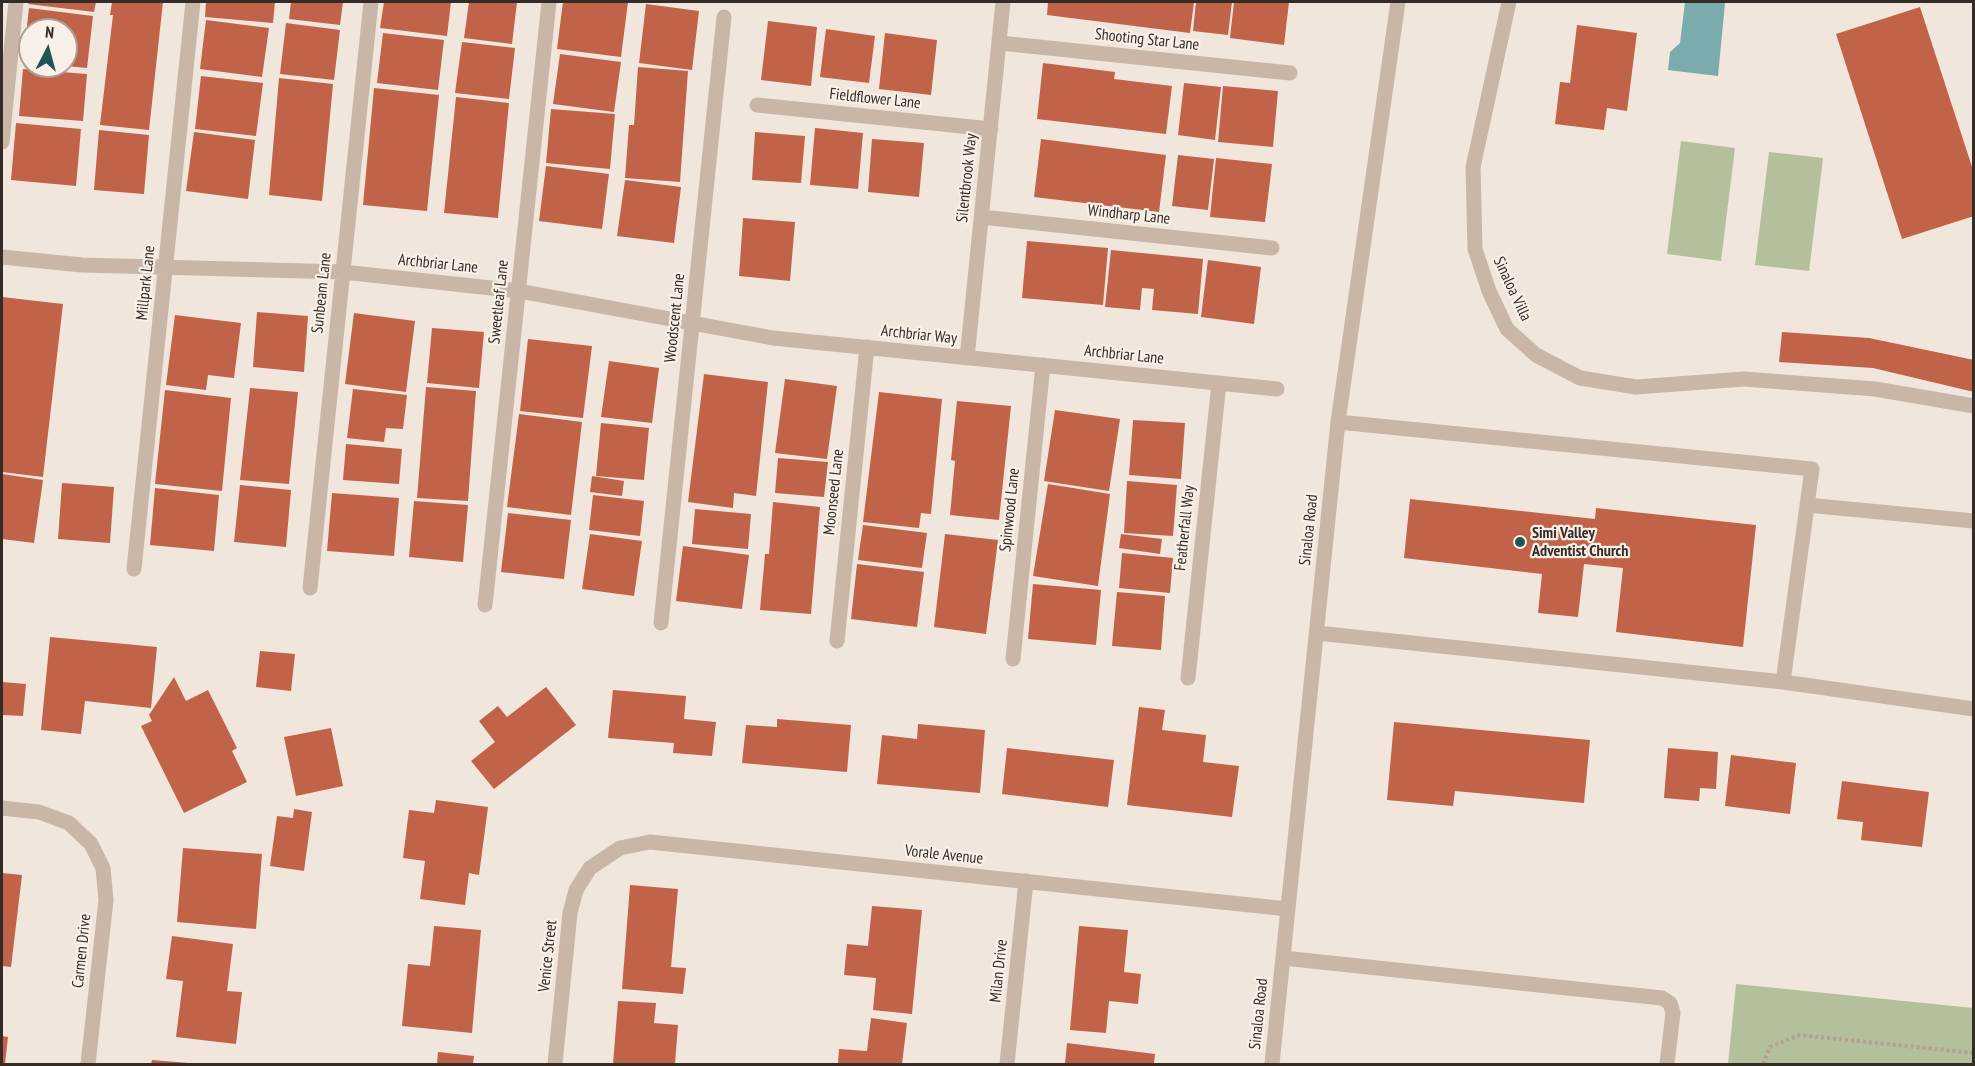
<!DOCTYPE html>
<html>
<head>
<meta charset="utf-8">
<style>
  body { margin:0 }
  #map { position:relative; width:1975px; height:1066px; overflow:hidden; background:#f1e6db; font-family:"PT Sans Narrow",sans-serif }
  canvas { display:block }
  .frame { position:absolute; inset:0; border:3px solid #352c28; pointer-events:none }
  .north { position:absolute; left:18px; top:18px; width:60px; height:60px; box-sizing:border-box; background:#f9f0e7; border:2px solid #aba29b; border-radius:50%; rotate:6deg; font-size:16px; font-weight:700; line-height:24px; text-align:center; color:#352c28 }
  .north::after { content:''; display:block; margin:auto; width:21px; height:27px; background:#1f5355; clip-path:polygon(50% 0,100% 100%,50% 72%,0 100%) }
</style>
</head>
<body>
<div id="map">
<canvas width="1975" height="1066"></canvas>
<div class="frame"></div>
<div class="north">N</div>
</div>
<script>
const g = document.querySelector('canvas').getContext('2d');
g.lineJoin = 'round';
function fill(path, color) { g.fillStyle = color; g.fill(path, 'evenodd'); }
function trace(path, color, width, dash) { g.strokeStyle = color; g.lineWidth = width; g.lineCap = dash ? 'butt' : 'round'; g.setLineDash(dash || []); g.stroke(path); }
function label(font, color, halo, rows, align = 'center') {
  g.font = font + ' "PT Sans Narrow",sans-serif'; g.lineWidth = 4.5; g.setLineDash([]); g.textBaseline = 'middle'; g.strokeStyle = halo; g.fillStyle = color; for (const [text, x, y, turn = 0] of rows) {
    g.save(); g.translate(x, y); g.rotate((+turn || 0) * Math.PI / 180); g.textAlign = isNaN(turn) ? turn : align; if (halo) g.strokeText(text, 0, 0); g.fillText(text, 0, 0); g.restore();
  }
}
fill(new Path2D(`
  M1681,141L1735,148L1721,261L1667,254Z
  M1769,152L1823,158L1809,271L1755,265Z
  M1736,984L1973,1008V1064H1728Z`), '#b4bf9c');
fill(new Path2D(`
  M1685,2L1725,3L1718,76L1668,70L1670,52L1680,43Z`), '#7bacad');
fill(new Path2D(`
  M29,2H96L94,12L28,4Z
  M112,2H163L149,130L100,125L113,15H110Z
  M206,2H275L273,23L205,17Z
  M291,2H343L340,25L289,19Z
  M384,2H451L447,36L380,28Z
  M469,2H517L512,44L464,38Z
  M563,2H628L621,57L557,49Z
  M1048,2H1194L1190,33L1047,15Z
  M1196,2H1232L1228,35L1193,31Z
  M1234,2H1289L1284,45L1230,38Z
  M646,4L699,11L692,70L639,63Z
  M1920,7L1974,173V216L1902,239L1836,34Z
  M29,8L93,16L87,68L66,66V30H30V62L23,61Z
  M206,20L269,28L262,77L200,69Z
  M768,21L817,27L811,86L761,80Z
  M286,23L340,30L334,80L280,74Z
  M1577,25L1637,33L1627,111L1607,108L1604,130L1555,124L1560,82L1570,83Z
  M826,29L875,36L869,83L820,77Z
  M383,33L444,40L438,90L377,83Z
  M885,33L937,40L931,95L879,89Z
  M462,42L515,48L509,99L455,93Z
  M560,54L621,62L614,112L553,104Z
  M1043,63L1115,72L1114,79L1172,86L1166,134L1037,119Z
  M638,67L688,71L680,182L625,178L629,125H634Z
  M23,69L87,74L83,121L19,116Z
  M201,76L263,83L256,136L195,129Z
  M279,78L333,84L322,201L269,195Z
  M1184,83L1221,87L1215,140L1178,135Z
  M1223,86L1278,91L1273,147L1218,142Z
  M374,88L439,95L427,211L363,205Z
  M456,97L509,103L498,218L444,213Z
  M551,109L615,114L610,169L546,163Z
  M16,123L81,129L76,186L11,180Z
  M815,128L863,133L858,189L810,185Z
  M99,130L149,135L144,194L94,190Z
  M194,132L255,140L248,199L186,191Z
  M755,132L805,136L801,183L752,180Z
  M872,139L924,143L919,197L868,192Z
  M1041,139L1166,155L1159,212L1034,197Z
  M1178,155L1214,159L1208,210L1172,206Z
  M1216,158L1272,164L1265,222L1210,217Z
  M546,166L609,174L602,229L539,221Z
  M625,180L681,187L674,243L617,236Z
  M743,218L795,222L790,281L739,276Z
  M1027,241L1108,248L1103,305L1022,298Z
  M1111,250L1203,259L1198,314L1152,310L1154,289L1142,288L1140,310L1105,307Z
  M1208,260L1261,267L1254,324L1201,317Z
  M2,297L63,304L43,477L2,472Z
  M257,312L308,316L304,372L253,367Z
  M354,313L415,321L406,392L345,384Z
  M175,315L241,323L234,378L208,375L206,390L166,385Z
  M432,328L484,332L479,388L427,383Z
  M1782,332L1869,338L1974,360V392L1873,368L1779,362Z
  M528,339L592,346L583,418L520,411Z
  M609,361L659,368L652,423L601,417Z
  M704,374L768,382L756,496L734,493L733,508L688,502Z
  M785,379L837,386L827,459L775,453Z
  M426,387L476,391L468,501L417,498Z
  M250,388L298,392L289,484L240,480Z
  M353,389L407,395L403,429L386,428L384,442L347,438Z
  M165,390L231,398L222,491L155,484Z
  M879,392L942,399L931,514L921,513L919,528L863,522Z
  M957,401L1011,406L999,520L950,515L955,461L951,460Z
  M1055,410L1120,419L1109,491L1044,481Z
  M519,414L582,422L571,515L507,507Z
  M1133,420L1185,423L1181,479L1129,475Z
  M601,423L649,428L644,480L596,476Z
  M346,444L402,449L399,484L343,480Z
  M778,458L828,462L824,497L775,493Z
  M2,474L43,480L34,543L2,539Z
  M592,476L624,481L622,496L590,492Z
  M1127,481L1177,485L1173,536L1124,533Z
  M62,483L114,487L110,543L58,539Z
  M1048,484L1110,494L1098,586L1033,576Z
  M240,485L291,490L286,547L234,542Z
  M155,488L219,495L214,551L150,545Z
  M332,493L399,498L394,556L327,551Z
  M593,495L644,501L640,536L589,530Z
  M1410,499L1595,519L1596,508L1756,525L1743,647L1616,632L1623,568L1584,564L1578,617L1538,613L1542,574L1404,558Z
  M414,501L468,505L463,562L409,557Z
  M773,502L820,507L811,614L760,610L765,554H769Z
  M695,509L751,514L748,549L692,544Z
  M508,513L571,520L564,579L501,572Z
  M863,525L927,533L922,568L858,560Z
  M590,534L642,541L634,596L582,589Z
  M945,534L998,540L986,634L934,627Z
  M1121,534L1162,539L1160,554L1119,548Z
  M683,546L749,555L742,609L676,601Z
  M1122,553L1173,558L1170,593L1119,588Z
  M857,564L924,572L917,627L851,619Z
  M1033,584L1101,590L1096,645L1028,639Z
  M1117,592L1165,596L1161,650L1112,646Z
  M50,637L157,647L151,708L85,701L81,734L41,730Z
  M260,651L295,654L291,691L256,687Z
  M174,677L186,701L208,690L237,748L232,751L247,782L184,813L141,726L152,721L149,715Z
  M2,682L26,684L23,716L2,715Z
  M546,687L576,725L494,789L471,761L495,742L479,721L498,706L507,717Z
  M613,690L686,696L684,719L716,722L712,756L673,753L674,743L608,738Z
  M1139,707L1165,710L1162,730L1206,735L1203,762L1239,766L1232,817L1127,805Z
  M777,719L851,725L847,772L742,763L746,725L777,727Z
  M1394,722L1590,740L1584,803L1455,791L1453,806L1387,800Z
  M918,724L985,730L980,793L877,784L882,735L917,739Z
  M331,728L343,786L296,796L284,737Z
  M1007,748L1114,760L1108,807L1002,794Z
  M1668,748L1718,752L1716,789L1700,788L1699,801L1664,798Z
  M1731,755L1796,763L1790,814L1725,806Z
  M1842,781L1929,792L1922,847L1861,840L1863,822L1837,819Z
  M436,800L488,807L479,875L469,873L465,905L420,899L425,861L403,858L409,810L434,813Z
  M294,809L312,812L304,871L270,866L277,816L293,818Z
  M183,848L262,854L256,929L177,922Z
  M2,873L22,875L11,967L2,966Z
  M630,885L678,889L671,967L686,968L683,994L622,989Z
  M872,906L922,910L912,1014L873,1010L876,978L844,975L847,944L868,946Z
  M434,926L481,930L472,1033L402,1026L408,964L430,966Z
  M1079,926L1128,930L1124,972L1141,974L1138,1004L1109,1001L1106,1033L1070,1030Z
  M172,936L233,944L227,991L242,992L236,1044L176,1037L183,981L166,979Z
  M618,1001L656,1003L654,1023L678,1025L675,1064H613Z
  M871,1018L907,1023L902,1064H838L839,1049L867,1051Z
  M2,1036L8,1037L5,1064H2Z
  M1067,1043L1155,1054L1154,1064H1065Z
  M438,1052L474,1056L473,1064H437Z
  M152,1060L189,1063V1064H151Z`), '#c16349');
trace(new Path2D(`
  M1763,1064L1770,1047L1799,1035L1974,1053`), '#b4a092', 4, [3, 3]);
trace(new Path2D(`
  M1509,2L1473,167L1475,249L1489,291L1507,329L1536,355L1580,378L1636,387L1744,379L1875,389L1974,406
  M1000,43L1290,73
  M757,105L991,129
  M2,142L16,2
  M981,217L1272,248
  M2,257L82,265L343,272L519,291L773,338L1277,389
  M967,358L1003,2
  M1807,505L1974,521
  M134,569L193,2
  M310,588L371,2
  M485,605L549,2
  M661,623L724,17
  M1317,633L1783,682L1812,469L1338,422
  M837,641L867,347
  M1013,659L1043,365
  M1188,678L1219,383
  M1783,682L1974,709
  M2,808L39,812L69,823L91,844L103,868L106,900L88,1064
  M1283,958L1662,998L1670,1003L1673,1013L1667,1064
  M555,1064L570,913L576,890L590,868L620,848L650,842L1288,909
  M1007,1064L1026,881
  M1272,1064L1338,422L1398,2`), '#c8b6a8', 15);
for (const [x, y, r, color] of [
  [1520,542,6,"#1f5355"]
]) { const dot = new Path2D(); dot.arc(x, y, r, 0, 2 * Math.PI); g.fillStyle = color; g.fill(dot); trace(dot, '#f9f0e7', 2); }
label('16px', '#352c28', '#f9f0e7', [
  ["Shooting Star Lane",1147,40,6],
  ["Fieldflower Lane",875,99,6],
  ["Silentbrook Way",967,178,-84],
  ["Windharp Lane",1129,215,6],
  ["Archbriar Lane",438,264,6],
  ["Millpark Lane",146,283,-84],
  ["Sinaloa Villa",1512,289,65],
  ["Sunbeam Lane",322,293,-84],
  ["Sweetleaf Lane",499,302,-84],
  ["Woodscent Lane",675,318,-84],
  ["Archbriar Way",919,335,6],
  ["Archbriar Lane",1124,355,6],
  ["Moonseed Lane",834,492,-84],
  ["Spinwood Lane",1010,510,-84],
  ["Featherfall Way",1185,528,-84],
  ["Sinaloa Road",1309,530,-84],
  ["Vorale Avenue",944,855,6],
  ["Carmen Drive",82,951,-84],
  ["Venice Street",548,956,-84],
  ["Milan Drive",999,971,-84],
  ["Sinaloa Road",1259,1014,-84]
]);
label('bold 16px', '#352c28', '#f9f0e7', [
  ["Simi Valley",1532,533],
  ["Adventist Church",1532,551]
], 'left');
</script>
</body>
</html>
